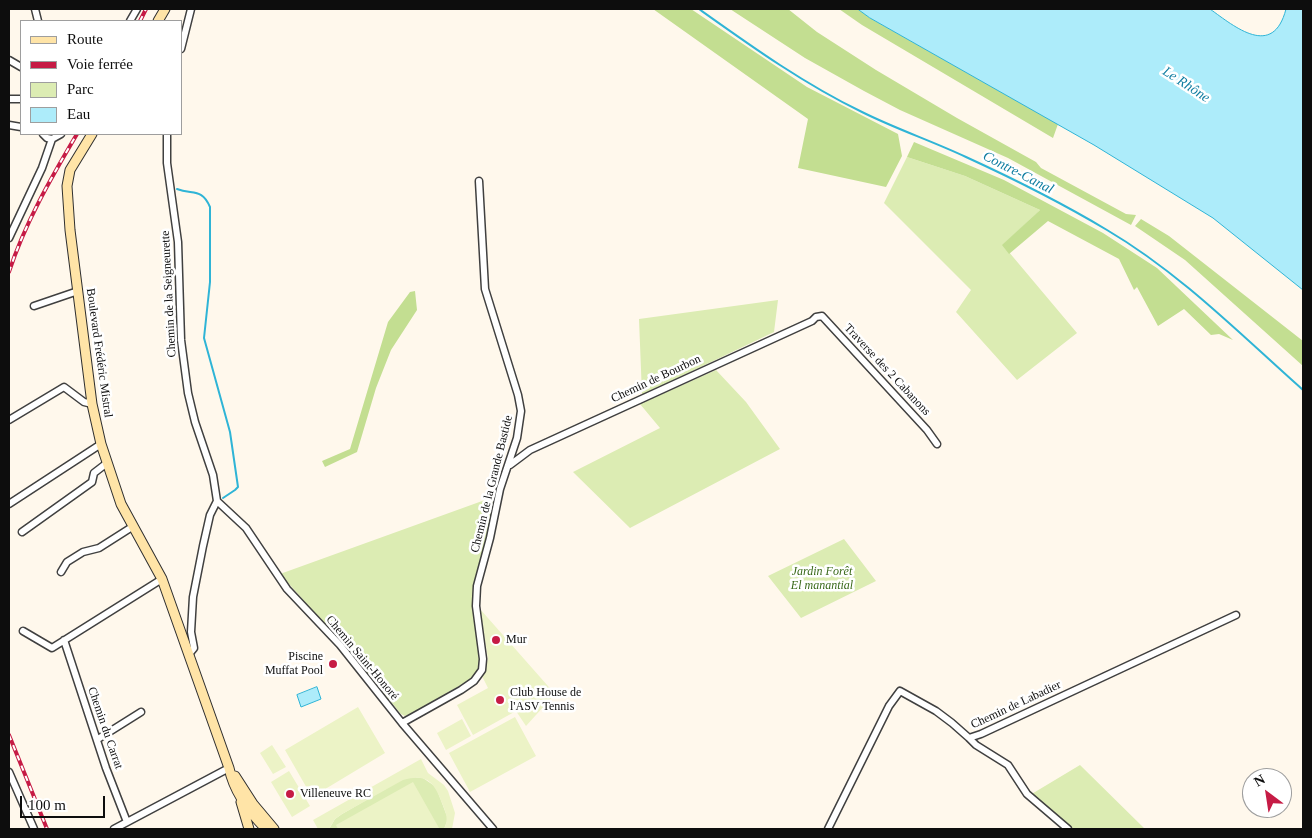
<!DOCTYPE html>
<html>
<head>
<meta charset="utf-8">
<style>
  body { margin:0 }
  #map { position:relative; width:1312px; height:838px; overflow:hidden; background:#fff8ec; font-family:"Times New Roman",serif }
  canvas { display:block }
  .frame { position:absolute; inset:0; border:10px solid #0d0d0d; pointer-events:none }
  .legend { position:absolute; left:20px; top:20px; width:162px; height:115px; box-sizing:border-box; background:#fff; border:1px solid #9e9e9e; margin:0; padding:6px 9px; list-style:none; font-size:15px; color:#0d0d0d }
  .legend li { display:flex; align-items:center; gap:10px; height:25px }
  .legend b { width:25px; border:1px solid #9e9e9e }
  .north { position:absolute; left:1242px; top:768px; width:50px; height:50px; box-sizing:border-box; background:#fff; border:1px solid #9e9e9e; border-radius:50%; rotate:329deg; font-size:14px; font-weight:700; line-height:20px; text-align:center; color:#0d0d0d }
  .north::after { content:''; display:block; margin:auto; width:18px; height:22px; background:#c61b45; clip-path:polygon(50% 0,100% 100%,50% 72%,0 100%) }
  .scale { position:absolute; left:20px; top:796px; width:85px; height:22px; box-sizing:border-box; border:2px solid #0d0d0d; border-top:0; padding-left:6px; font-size:15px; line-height:18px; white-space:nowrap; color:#0d0d0d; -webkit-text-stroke:4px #fff; paint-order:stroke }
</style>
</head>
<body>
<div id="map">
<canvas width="1312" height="838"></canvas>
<div class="frame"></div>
<ul class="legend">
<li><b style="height:6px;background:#ffe4a7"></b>Route</li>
<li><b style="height:6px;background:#c61b45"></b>Voie ferrée</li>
<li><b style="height:14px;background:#dcecb3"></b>Parc</li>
<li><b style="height:14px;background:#adecfa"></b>Eau</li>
</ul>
<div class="north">N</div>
<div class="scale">100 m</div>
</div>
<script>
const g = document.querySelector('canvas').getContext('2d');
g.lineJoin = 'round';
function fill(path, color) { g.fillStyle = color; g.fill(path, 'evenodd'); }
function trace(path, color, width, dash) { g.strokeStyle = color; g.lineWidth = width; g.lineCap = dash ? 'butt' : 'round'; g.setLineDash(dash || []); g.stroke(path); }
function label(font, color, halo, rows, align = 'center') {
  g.font = font + ' "Times New Roman",serif'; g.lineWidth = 5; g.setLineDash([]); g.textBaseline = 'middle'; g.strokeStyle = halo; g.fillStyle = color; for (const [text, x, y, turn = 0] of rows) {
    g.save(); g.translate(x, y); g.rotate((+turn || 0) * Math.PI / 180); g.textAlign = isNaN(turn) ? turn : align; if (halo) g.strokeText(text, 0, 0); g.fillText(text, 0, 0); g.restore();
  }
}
fill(new Path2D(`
  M907,157L965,176L1040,210L1003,245L1077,333L1017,380L956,312L971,290L884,203Z
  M778,300L774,332L642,395L639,319Z
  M716,370L746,402L780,449L630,528L573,472L660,428L640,404Z
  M496,496L473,598L482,650V660L478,669L475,675L466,682L410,714L405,716L401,714L350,652L280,574Z
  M844,539L876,581L801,618L768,576Z
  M1080,765L1145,829H1071L1030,795Z
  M411,777L423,778L436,787L448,819L444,829H329L335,819L342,814L403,779Z`), '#dcecb3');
fill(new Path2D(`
  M653,9H691L807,87L898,134L902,156L886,187L798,168L808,119Z
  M730,9H788L817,32L876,70L957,118L1036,162L1041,168L1126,214L1136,215L1131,225L1008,158L900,110L864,91L805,58Z
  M839,9H858L870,18L1058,124L1053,138L862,25Z
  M914,142L1004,180L1103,233L1157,268L1233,340L1219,334L1211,335L1184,309L1158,326L1137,287L1134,290L1119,259L1048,221L1009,254L1002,245L1040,210L965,176L907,157Z
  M1141,219L1169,236L1303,341V366L1185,260L1135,226Z
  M415,291L417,310L391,350L376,388L357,452L325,467L322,461L350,449L388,322L410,292Z`), '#c3de91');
fill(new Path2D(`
  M480,609L555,694L526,726L516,711L473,735L457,705L488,688L482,676L488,659Z
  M358,707L385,753L312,797L285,750Z
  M515,717L536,756L470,792L449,753Z
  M462,719L471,736L446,750L437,733Z
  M272,745L286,767L273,774L260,753Z
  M421,759L428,773L444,785L448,791L455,813L452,829H444C449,819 446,813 442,803C434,782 427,773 403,780L342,814L335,819L329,829H318L313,820Z
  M289,771L310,806L292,817L271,782Z
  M413,782L439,828L338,829L336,825Z`), '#ecf3c6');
const water = new Path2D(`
  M858,9H1210C1235,27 1273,59 1286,9H1303V290L1213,218L1094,145L870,18Z
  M317,687L321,699L301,707L297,695Z`);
fill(water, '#adecfa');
trace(water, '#2fb4d6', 1);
trace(new Path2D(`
  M699,9C751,46 804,84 862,112C896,129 932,141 966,157C1014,179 1062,203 1107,230C1180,273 1241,335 1303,390
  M177,189C193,195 202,188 210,207V282L204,338L230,432L238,487L235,490L223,498`), '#2fb4d6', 2);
const street = new Path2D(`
  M35,9L38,21
  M130,21L137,9
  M181,49L191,9
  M9,60L21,67
  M9,99H21
  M9,125L21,127
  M43,134L47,138L52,139L61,134
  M167,134V163L178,242L181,340L188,393L195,422L213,475L217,501L210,515L203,546L193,597L191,632L194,648L189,654
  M9,238L42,168L52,139
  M34,306L78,291
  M9,420L64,387L84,402L92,404
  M510,465L530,450L812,321L816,317L822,316L927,430L937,444
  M217,501L246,528L287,589L340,645L402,723L493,829
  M9,504L101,444
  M22,532L92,482L94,473L107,463
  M61,572L67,562L83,552L99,548L132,527
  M23,631L52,648L162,579
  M64,640L106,768L127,822
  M402,723L461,690L474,681L482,670L483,659L476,606L477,586L490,538L500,489L517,438L521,411L518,395L485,289L479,181
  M969,738L976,745L1008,765L1027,794L1068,829
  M98,739L141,712
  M9,772L34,829
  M114,829L229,768
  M828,829L889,706L900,691L936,711L952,723L969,738L981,734L1236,615`);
const secondary = new Path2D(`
  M158,21L165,9
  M92,134L70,170L67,186L70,230L92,404L101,444L121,504L162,579L229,768C234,792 249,812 266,829
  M235,776L253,804L274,829
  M241,802L249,829`);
trace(street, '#404040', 9);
trace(secondary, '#2f2f2f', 11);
trace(street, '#fff', 6);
trace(secondary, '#ffe4a7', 9);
const rail = new Path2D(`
  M140,21L146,9
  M9,272C25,223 51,178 77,134
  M9,735L47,829`);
trace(rail, '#c61b45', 4);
trace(rail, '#fff', 2, [5.5]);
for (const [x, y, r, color] of [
  [496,640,5,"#c61b45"],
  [333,664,5,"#c61b45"],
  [500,700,5,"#c61b45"],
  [290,794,5,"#c61b45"]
]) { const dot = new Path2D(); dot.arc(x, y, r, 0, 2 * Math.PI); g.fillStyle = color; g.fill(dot); trace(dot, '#fff', 2); }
label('12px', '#0d0d0d', '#fff', [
  ["Chemin de la Seigneurette",169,294,-93],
  ["Boulevard Frédéric Mistral",99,353,82],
  ["Traverse des 2 Cabanons",887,370,47],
  ["Chemin de Bourbon",656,379,-25],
  ["Chemin de la Grande Bastide",492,484,-76],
  ["Chemin Saint-Honoré",362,658,50],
  ["Chemin de Labadier",1016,705,-25],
  ["Chemin du Carrat",105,728,71]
]);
label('italic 12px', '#396919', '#fff', [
  ["Jardin Forêt",822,572],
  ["El manantial",822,586]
]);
label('12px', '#0d0d0d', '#fff', [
  ["Mur",506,640],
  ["Piscine",323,657,"right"],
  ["Muffat Pool",323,671,"right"],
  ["Club House de",510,693],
  ["l'ASV Tennis",510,707],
  ["Villeneuve RC",300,794]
], 'left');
label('italic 14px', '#0e7ca0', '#fff', [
  ["Le Rhône",1186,85,33],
  ["Contre-Canal",1018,173,27]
]);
</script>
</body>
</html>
